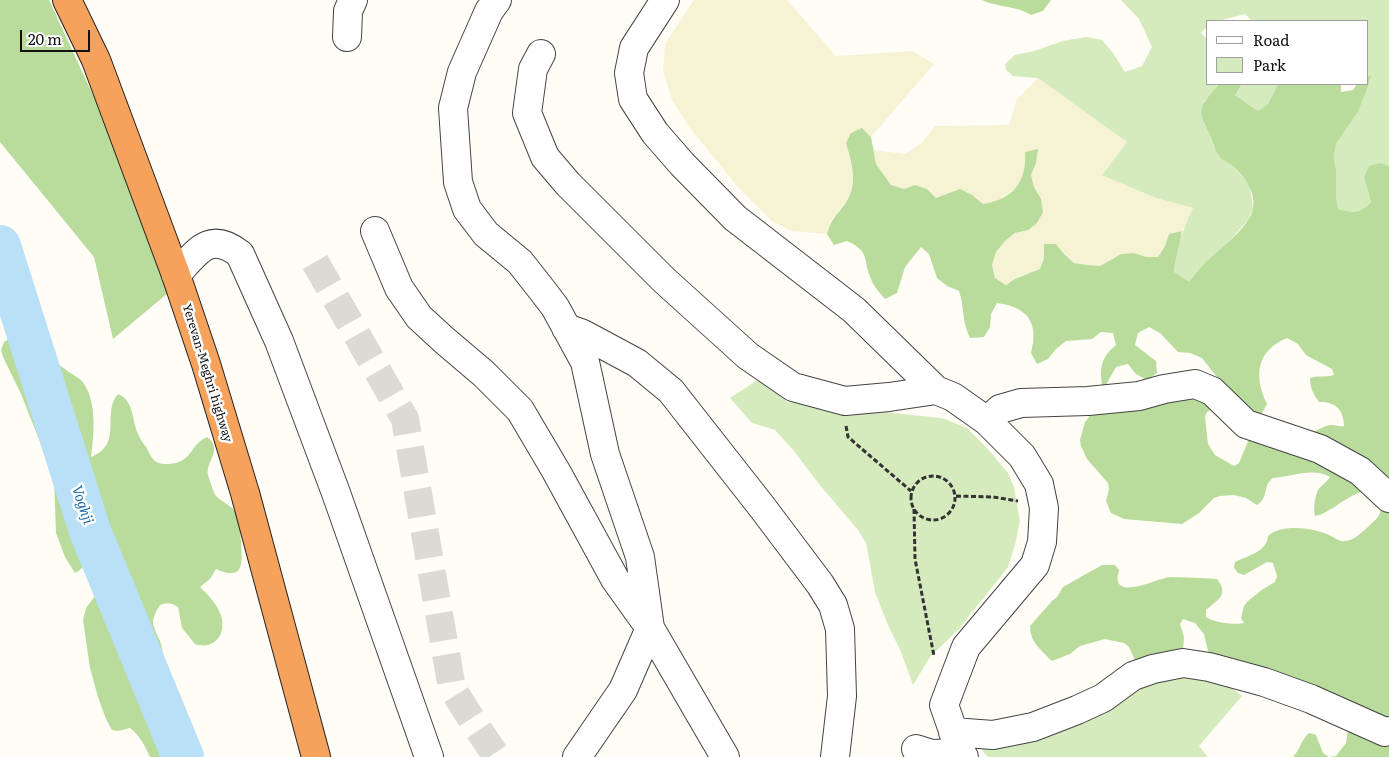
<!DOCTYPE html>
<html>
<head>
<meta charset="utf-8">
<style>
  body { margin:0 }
  #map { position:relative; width:1389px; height:757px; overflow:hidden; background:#fffdf5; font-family:Literata,serif }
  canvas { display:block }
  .legend { position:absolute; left:1206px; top:20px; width:162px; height:65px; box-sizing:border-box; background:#fff; border:1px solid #a0a0a0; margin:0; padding:6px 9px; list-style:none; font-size:15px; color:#111 }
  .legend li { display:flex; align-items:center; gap:10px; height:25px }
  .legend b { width:25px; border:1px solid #a0a0a0 }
  .scale { position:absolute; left:20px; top:30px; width:70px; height:22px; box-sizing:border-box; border:2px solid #111; border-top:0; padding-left:6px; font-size:15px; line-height:18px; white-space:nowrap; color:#111; -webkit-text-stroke:4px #fff; paint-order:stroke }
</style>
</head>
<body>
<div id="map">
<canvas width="1389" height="757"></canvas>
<ul class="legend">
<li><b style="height:6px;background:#fff"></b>Road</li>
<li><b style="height:14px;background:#d5ebbd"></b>Park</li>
</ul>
<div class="scale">20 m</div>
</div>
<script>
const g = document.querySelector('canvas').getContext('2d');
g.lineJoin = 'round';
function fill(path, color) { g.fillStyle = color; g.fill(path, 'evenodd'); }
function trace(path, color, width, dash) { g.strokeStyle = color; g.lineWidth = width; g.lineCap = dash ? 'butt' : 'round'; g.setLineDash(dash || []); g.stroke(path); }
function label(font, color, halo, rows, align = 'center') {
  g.font = font + ' Literata,serif'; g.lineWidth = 5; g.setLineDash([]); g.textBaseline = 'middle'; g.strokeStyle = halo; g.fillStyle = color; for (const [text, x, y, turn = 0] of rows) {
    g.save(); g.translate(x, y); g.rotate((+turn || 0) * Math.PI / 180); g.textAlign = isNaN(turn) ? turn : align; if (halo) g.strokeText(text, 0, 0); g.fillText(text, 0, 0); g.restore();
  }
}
fill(new Path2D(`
  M694,0H787L836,56L913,51L934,64L871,137L862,128L846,143L853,166L854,179L852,192L845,203L830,222L827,234L791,231L772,221L739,188L689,127L672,100L663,70L665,44Z
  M1038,78L1128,142L1102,174L1156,198L1193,208L1182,231L1169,234L1165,246L1158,257H1146L1134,253L1121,254L1100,266L1087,265L1074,263L1064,254L1056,244H1044V258L1040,269L1015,279L1006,285L995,278L992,265L996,252L1005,241L1015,233L1028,230L1041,199L1034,187L1031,175L1036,163L1025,152L1026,165L1023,176L1017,187L996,202L983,204L972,195L936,198L927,189L915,185L904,189L891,185L876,164L873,150L905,154L922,143L935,126L1009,125L1017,99Z`), '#f6f3d4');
fill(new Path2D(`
  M1121,0H1389V166L1381,164L1364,178L1371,202C1360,214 1354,213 1338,209L1336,196V169L1334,157L1336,144L1358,112L1368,87L1370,75L1368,76V21H1252L1245,14L1218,21H1208V26L1201,33L1208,40V84H1219L1204,102V124L1210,135L1214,147L1220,157L1231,164L1250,185L1253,209L1248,220L1231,239L1204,264L1189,283L1174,273C1176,250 1183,228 1193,208L1156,198L1102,175L1127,142L1038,78L1013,76L1006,70L1005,64L1015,55L1034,51L1063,41L1086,37L1102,40L1113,53L1125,72L1142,66L1152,47L1139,19Z
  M1242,84H1278L1268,104L1258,111L1235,95Z
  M759,379L787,402L942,418L967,428L986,447L1008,473L1014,487L1020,521L1015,545L1008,567L959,629L930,657L913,685L901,652L887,623L875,592L866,543L858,530L819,484L794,451L775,430L752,423L730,398Z
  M1161,673L1219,678L1242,696L1199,746L1208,757H988L978,746Z`), '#d5ebbd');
fill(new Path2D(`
  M0,0H49L104,119L168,293L113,339L94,257L0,142Z
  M982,0H1051L1043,11L1031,15C1014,5 1000,8 982,0Z
  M1371,75L1368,87L1358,112L1336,144L1334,157L1336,169V196L1338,209C1354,213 1360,214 1371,202L1364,178L1369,166L1381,163L1389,166V757H1329L1336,756L1346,743L1348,730L1216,660L1208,651L1204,634L1195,623L1183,619L1180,624L1184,637L1183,651L1137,665L1129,647L1124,643L1105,639L1080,646L1070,654L1052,661C1041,650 1030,642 1030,626L1052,601L1057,597L1063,587L1102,565H1115L1119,570C1109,604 1157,578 1170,577C1185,577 1202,578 1217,579C1230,595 1217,600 1206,610V617C1214,623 1235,625 1244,623L1241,618L1244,606L1248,601L1263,589L1275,582L1277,576L1273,563L1267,562L1244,575L1238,573L1234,568L1235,562C1247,556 1267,552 1268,536C1282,523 1315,528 1331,536C1336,538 1339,542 1345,541C1353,541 1362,532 1368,527C1374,521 1380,517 1381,509L1365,491C1348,494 1328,515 1315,516C1313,509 1315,499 1317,492C1319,487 1327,482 1330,477C1313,467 1291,477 1273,478C1262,486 1269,498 1257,505L1246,498L1234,495L1220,496L1214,498L1199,513L1182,524L1124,519L1111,513L1106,501L1109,489L1108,483L1087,459L1081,446L1080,440L1085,422L1093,412L1185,387L1213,408L1207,412L1205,417L1208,444L1215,455L1234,466L1239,463L1249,439L1317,437L1314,432C1320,429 1325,425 1331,425C1337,425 1338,427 1344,426C1344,410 1335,401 1319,402C1313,394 1310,388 1310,378C1318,375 1325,378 1334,375L1332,369L1306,355L1298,344L1287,338C1257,350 1253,376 1267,404L1261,415L1249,418L1202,358L1190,353L1178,352L1160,333L1149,327L1138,333L1135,345L1156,361L1157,373L1147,380L1136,374L1128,364L1116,367L1103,390C1099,370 1100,358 1116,345L1113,333L1101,332L1092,339L1066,341L1056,349L1048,359L1037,364L1031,353C1039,323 1028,307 997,303L991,314L990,327L984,337L970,338C961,319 965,309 959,291L947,286L937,278L929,254L921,247L905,267L897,293L885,299C880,293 874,287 871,279C862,259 871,252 847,241L834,245L827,234C831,219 836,216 845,204C859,184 852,164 846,143L851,133L862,128L871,137L876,164L891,185L904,189L915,185L927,189L936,198L960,189L972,195L983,204C1013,199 1027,182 1025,152L1038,149L1036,163L1031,175L1034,187L1041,199L1043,212L1037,223L1028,230L1015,233L1005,241L996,252L992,265L995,278L1006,285L1015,279L1040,269L1044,258V244H1056L1064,254L1074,263L1087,265L1100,266L1121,254L1134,253L1146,257H1158L1165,246L1169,234L1182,231C1180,245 1175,258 1174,272L1189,282C1194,276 1198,270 1203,265C1216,251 1251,227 1253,208C1256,190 1243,174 1229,163C1226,161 1222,160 1220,157C1214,150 1213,141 1209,133C1195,107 1202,105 1219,84H1242L1235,95L1258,111L1268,104L1278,84H1341V92L1353,90L1357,84H1368V76Z
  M18,337C37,347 49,357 66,370C72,375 80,377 84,384C97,403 94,436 91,457C124,444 101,414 118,394C134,400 132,421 138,434C140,439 143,443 146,447C152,458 154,465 168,464C193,463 189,445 207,437C224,449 205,462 208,475C210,481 213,493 217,497C224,503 233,506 237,515C241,522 240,533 241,541C242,563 245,582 216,569L210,579L200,587C208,595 216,603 220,613C228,631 216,651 195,644L182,628L178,607C172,603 168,602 160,605C157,610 153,616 153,623C154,630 159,637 161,644C169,678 162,730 183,757H150C145,746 140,736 130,728L118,731L112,730L106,719L98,697L90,668L83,620L86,608L98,592L105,574L102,541V520L92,492L87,487L80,489L75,508L85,557C84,565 83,569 75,573L65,557L56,533L54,477L21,394L3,357L1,350L4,342L10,338Z
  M1309,733L1316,735L1323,753L1329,757H1293C1300,750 1301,740 1309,733Z`), '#b9dc9c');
trace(new Path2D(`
  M0,246L90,531L183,757`), '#b9e0f7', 42);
trace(new Path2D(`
  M315,262L405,419L452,688L476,726L497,757`), '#dbdad3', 28, [28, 14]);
const minor = new Path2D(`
  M497,0L489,11L462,72L453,108L458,182L467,209L486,234L520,262L542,290L555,307L585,362L605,454L640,557L650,628L623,690L577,757
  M665,0L634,48L629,73L633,99L655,133L682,164L735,218L854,310L936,390L953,397L987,421L1022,456L1039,484L1044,508L1042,542L1035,565L966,647L944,705L961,753L964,757
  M347,37L348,11L353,0
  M541,54L533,69L527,113L545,157L568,184L664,280L748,356L793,387L845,401L889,397L936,390
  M375,231L399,288L419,317L444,340L484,374L520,410L556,471L615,579L650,628L725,757
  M176,275C197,252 209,230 240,254L279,341L336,493L429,757
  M566,328L583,334L637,363L671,391L762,507L820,584L833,605L840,629L842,696L835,757
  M987,421L1000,409L1021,403L1088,401L1139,396L1164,389L1195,384L1212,391L1246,424L1320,449L1360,471L1389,498
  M953,732L993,735L1033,727L1077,710L1103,698L1133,676L1153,669L1183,663L1209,667L1264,682L1311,699L1385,732L1389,731
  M916,749L932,754L961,753`);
const highway = new Path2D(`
  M67,0L96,60L176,275L206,364L245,493L316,757`);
trace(minor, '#444', 30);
trace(highway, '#222', 30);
trace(new Path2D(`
  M846,426L848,437L911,491
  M911 498a22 22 0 1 1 44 0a22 22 0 1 1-44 0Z
  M956,496L993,497L1018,501
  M914,509L915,559L934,656`), '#333', 3, [5, 2.5]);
trace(minor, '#fff', 28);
trace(highway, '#f5a25d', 28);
label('12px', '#111', '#fff', [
  ["Yerevan-Meghri highway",207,373,73]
]);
label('italic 14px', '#1768a6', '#fff', [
  ["Voghji",82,505,72]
]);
</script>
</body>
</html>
